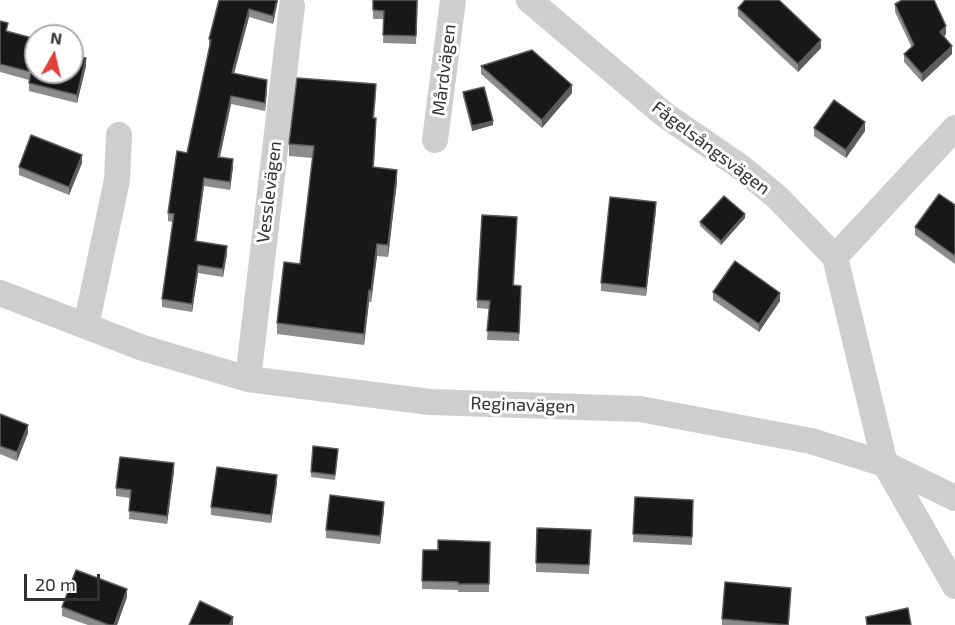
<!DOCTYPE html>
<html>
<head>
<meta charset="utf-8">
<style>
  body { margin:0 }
  #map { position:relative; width:955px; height:625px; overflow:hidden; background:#fff; font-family:"Exo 2",sans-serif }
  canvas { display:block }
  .north { position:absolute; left:24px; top:24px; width:60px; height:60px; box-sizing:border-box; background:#fff; border:2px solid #adadad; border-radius:50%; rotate:8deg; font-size:16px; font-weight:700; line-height:24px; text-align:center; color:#313131 }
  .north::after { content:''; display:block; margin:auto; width:21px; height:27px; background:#e24038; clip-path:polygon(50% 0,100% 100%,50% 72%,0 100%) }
  .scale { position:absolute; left:24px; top:574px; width:76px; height:27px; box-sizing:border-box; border:3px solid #313131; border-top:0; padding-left:8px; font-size:18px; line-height:21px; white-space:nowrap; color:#313131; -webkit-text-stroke:4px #fff; paint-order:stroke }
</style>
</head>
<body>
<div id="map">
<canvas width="955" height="625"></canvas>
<div class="north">N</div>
<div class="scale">20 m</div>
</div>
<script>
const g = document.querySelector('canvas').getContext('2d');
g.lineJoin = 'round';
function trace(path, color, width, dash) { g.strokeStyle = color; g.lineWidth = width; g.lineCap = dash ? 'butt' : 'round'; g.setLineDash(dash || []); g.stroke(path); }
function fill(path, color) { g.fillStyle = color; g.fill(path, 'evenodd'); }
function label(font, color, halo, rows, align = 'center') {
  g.font = font + ' "Exo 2",sans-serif'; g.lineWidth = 6; g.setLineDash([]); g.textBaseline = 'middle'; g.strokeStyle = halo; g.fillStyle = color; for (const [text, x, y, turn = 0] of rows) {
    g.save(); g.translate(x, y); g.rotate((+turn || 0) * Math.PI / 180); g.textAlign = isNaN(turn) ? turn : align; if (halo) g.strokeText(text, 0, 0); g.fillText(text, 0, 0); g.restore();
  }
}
trace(new Path2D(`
  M529,0L665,115L742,168L778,198L835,257L885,464L955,586
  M435,140L453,0
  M835,257L955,128
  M0,293L143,348L248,379L430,402L640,409L811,441L885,464L955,498
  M86,326L117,180L119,135
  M248,379L292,6`), '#cecece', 26);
fill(new Path2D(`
  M219,0H278L273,24L249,17L234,73L267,88L265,111L231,104L220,157L233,167L230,190L204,186L196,242L227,254L223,277L198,273L192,312L162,307V299L173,222L168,221V213L187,153L209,48V39Z
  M373,0H418L416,44L383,43L384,19H373Z
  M895,4L946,34L944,37L952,54L922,82L904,62V54L912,48L895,12Z
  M738,8L821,48L798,72L738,16Z
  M0,21L8,32L86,66L77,103L29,91V80L0,72Z
  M481,66L572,93L542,128L481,74Z
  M463,92L493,125L472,131L463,96Z
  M376,95L374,118L376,130L374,167L397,182L388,257L377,256L371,302H369L364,345L277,334V323L300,264L313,158L289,156V144Z
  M814,128L865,131L846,158L814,136Z
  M82,163L69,195L19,175V167Z
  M955,205V264L915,235V227Z
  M656,210L646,296L601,291V283Z
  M745,218L721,245L700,226V222Z
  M517,225L514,285L521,294L519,341L487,340L489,309L477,308V300Z
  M713,292L780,301L759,332L713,300Z
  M0,414L28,433L17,461L0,454Z
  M338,453L335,480L311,477V472Z
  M174,471L167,524L129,519L130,498L116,496V488Z
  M277,483L271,523L211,515V507Z
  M635,497L693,500L692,545L633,542Z
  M384,510L380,544L326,538V530Z
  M537,528L591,530L589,574L536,572Z
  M490,542L489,592H458V590L422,589L423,550H438Z
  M791,596L789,625H722V619Z
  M127,597L117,625H88L62,616V607Z`), '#8c8c8c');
fill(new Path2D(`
  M277,0H278L273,24V16Z
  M249,9V17L232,81V73Z
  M946,26V34L940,40V32Z
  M821,40V48L798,72V64Z
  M952,46V54L922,82V74Z
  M86,58V66L77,103V95Z
  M267,80V88L265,111V103Z
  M572,85V93L542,128V120Z
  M231,96V104L218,165V157Z
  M493,121V125L472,131V126Z
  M865,122V131L846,158V150Z
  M82,155V163L69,195V187Z
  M233,159V167L230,190V182Z
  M397,170V182L388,257V245Z
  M204,178V186L195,250V241Z
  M656,202V210L646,296V288Z
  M745,214V218L721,245V241Z
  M377,244V256L371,302V291Z
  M227,246V254L223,277V269Z
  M198,265V273L192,312V304Z
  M369,290V302L364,345V334Z
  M780,293V301L759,332V324Z
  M28,425V433L17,461V452Z
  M174,463V471L167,524V516Z
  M277,475V483L271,523V515Z
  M384,502V510L380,544V536Z
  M127,589V597L117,625H114Z
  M233,617V625H229Z`), '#5d5d5d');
const building = new Path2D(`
  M219,0H277L273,16L249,9L232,73L267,80L265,103L231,96L218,157L233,159L230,182L204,178L195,241L227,246L223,269L198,265L192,304L162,299L174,214L168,213L177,151L187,153L211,40L209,39Z
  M373,0H417L416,36L383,35L384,11L373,10Z
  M745,0H779L821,40L798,64L738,8Z
  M902,0H934L946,26L940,32L952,46L922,74L904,54L914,45L895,4Z
  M0,21L8,23L6,31L36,39V72H72V55L86,58L77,95L29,83L31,72L0,64Z
  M532,50L572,85L542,120L481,66Z
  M297,78L376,84L373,118H376L373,167L397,170L388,245L377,244L371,291L369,290L364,334L277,323L284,262L300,264L314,146L289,144Z
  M484,87L493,121L472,126L463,92Z
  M834,100L865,122L846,150L814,128Z
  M31,135L82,155L69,187L19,167Z
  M939,194L955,205V256L915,227Z
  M724,196L745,214L721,241L700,222Z
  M610,197L656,202L646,288L601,283Z
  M482,215L517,217L513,285L521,286L519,333L487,331L490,301L477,300Z
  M735,261L780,293L759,324L713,292Z
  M0,414L28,425L17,452L0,446Z
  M313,446L338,449L335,475L311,472Z
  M120,457L174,463L167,516L129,511L131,490L116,488Z
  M217,467L277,475L271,515L211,507Z
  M330,495L384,502L380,536L326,530Z
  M635,497L693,500L692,537L633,534Z
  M537,528L591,530L589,565L536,563Z
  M438,540L490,542L489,584H458V582L422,581L423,550H438Z
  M76,570L127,589L114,625H109L62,607Z
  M725,582L791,588L788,625L722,619Z
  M200,601L233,617L229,625H189Z
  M908,608L911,625H867L866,617Z`);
fill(building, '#181818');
trace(building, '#5d5d5d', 1.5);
label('18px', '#313131', '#fff', [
  ["Mårdvägen",444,70,-83],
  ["Fågelsångsvägen",711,148,37],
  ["Vesslevägen",269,192,-83],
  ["Reginavägen",523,405,2]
]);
</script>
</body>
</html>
